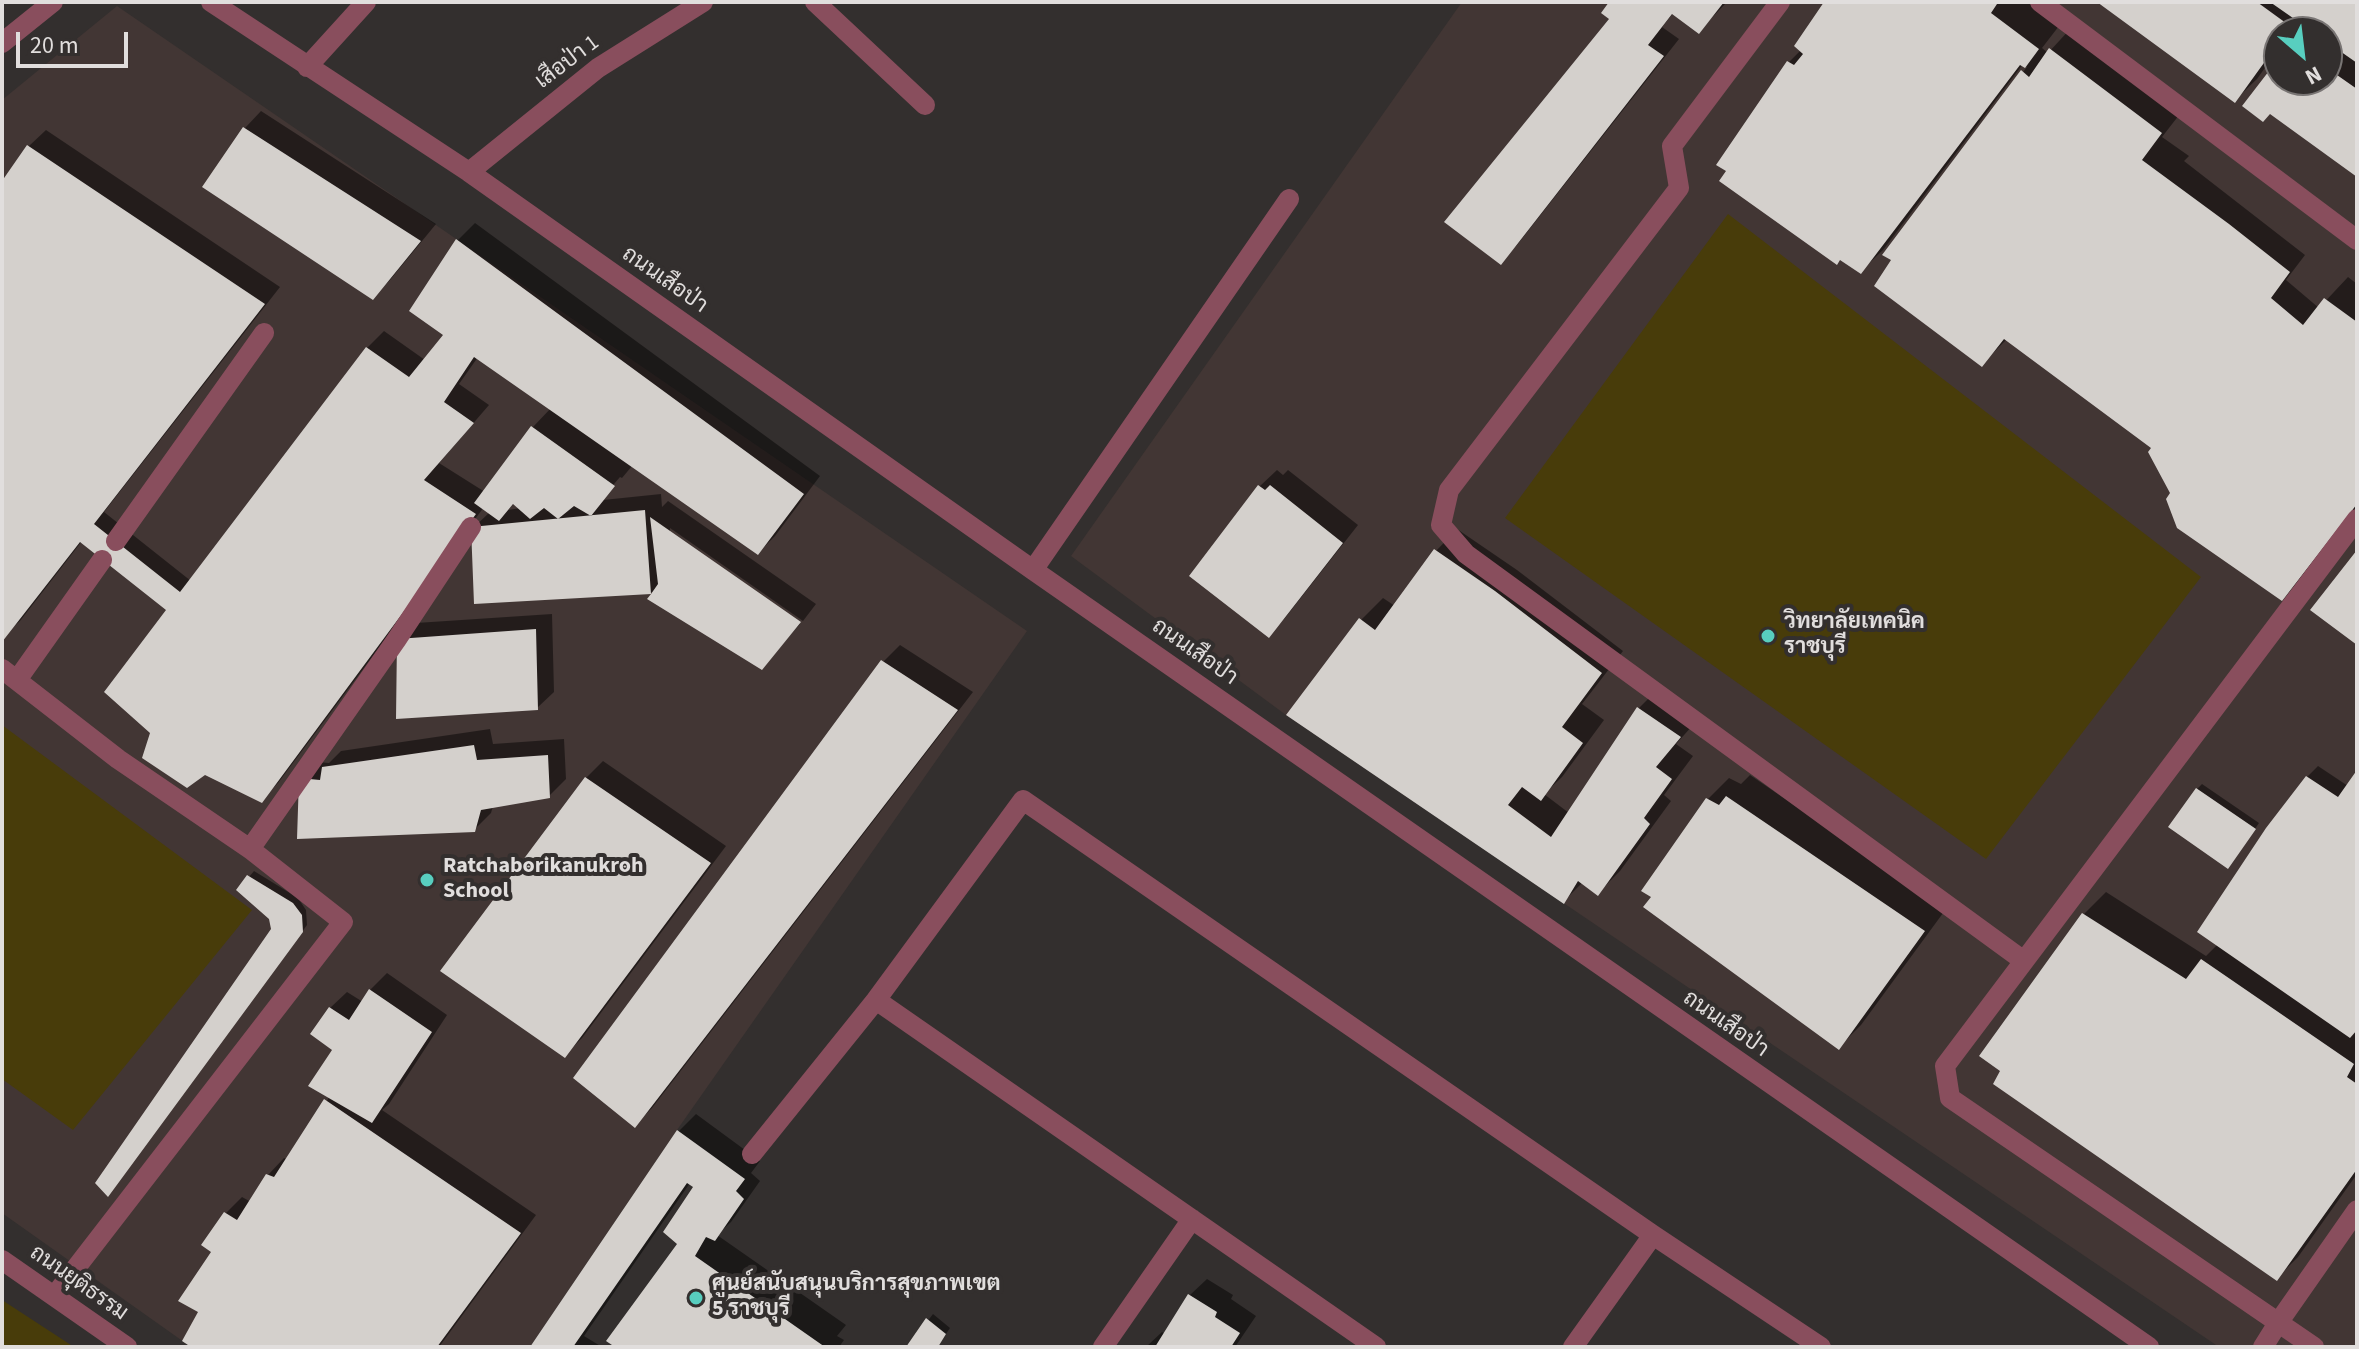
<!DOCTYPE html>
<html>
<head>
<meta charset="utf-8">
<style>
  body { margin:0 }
  #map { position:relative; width:2359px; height:1349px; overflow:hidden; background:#332f2e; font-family:"Source Sans 3",sans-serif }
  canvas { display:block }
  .frame { position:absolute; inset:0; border:4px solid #e1dedd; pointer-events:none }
  .north { position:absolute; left:2263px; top:16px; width:80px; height:80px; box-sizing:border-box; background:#332f2e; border:2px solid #797574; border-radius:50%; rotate:152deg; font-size:22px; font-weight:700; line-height:32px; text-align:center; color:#e1dedd }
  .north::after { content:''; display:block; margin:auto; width:28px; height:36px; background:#58cebf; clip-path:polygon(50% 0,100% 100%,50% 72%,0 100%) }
  .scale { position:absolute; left:16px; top:32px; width:112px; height:36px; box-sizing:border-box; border:4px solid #e1dedd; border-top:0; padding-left:10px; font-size:24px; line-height:28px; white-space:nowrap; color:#e1dedd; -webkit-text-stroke:6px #332f2e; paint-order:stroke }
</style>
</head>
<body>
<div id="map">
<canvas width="2359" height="1349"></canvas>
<div class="frame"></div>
<div class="north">N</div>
<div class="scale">20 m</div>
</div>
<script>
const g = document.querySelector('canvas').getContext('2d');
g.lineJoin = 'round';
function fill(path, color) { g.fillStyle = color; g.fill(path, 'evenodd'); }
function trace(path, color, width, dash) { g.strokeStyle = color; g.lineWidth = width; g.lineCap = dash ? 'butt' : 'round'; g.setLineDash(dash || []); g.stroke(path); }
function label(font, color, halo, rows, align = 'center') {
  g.font = font + ' "Source Sans 3",Sarabun,sans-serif'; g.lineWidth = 8; g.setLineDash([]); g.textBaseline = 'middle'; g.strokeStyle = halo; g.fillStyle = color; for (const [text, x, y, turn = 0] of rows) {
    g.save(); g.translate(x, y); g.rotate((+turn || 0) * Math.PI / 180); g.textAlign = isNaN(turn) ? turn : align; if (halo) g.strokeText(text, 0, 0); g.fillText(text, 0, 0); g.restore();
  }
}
fill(new Path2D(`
  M1462,2H2270L2313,32H2279V80H2327V42L2357,63V1347H2219L1286,715L1071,556Z
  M117,6L1027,631L677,1130L530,1347H191L2,1213V100Z`), '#423634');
fill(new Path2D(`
  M1728,214L2201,577L1986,859L1505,518Z
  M2,725L252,910L73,1130L2,1079Z
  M2,1300L74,1347H2Z`), '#483c0a');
fill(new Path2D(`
  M1612,2H1727L1699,31L1674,12L1662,27L1679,39L1517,245L1500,262L1612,18Z
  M1827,2H2027L2059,26L2042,48L2048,53L2072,27L2183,110L2162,137L2189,156L2184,161L2305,255L2286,280L2319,308L2348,277L2357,284V508L2304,577L2282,599L2179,486L2154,448L2007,339L1982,364L2023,72L2027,67L2023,64L1883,250L1861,271L1719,164L1789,62L1801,50Z
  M2101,2H2357V175L2270,112L2279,61V80H2327V32H2304L2309,27L2299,20L2290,32H2279V48L2257,79L2235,100Z
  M261,111L436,224L390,280L373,297L205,186L245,128Z
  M46,130L280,287L104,512L191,581L367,348L384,331L425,360L446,335L412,311L458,240L475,223L820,476L775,536L758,553L632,466L622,478L620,477L602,498L603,500L661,494L662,507L668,501L816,604L803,621L670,528V533L800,624L762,667L655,592L476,602L473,528L490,512L484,507L278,783L261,800L152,733L169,610L82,541L20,621L2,637V185L29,146ZM478,357L551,408L533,427L485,492L439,463L489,405L459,384ZM514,503L521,508L508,510Z
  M1277,470L1283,475L1288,470L1358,525L1285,618L1269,635L1191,575L1260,486Z
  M1457,529L1517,570L1623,651L1582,704L1604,720L1562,777L1544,794L1569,813L1638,709L1660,687L1702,715L1676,744L1693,756L1664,795L1671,801L1620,871L1598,893L1583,882L1564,901L1361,620L1383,598L1395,606L1436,551Z
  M552,614L554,692L537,708L399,640L416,623Z
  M900,645L973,692L652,1108L635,1125L883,662Z
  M490,729L493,744L564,739L566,779L549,796L493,806L491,813L474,830L301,779L317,762L329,763L341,751Z
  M603,761L726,846L582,1038L565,1055L586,778Z
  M2318,766L2348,786L2357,774V1174L2298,1257L2276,1279L2084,914L2106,892L2206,956L2218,944L2307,777Z
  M1750,775L1946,909L1861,1025L1839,1047L1707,800L1729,778L1741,784Z
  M2202,784L2259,823L2233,861L2197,789Z
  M254,871L298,898L306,910L307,925L112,1190L274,929L271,918L238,890Z
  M387,973L447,1015L389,1104L382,1110L536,1215L439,1347H195L214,1251L226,1213L242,1197L251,1202L268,1175L284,1158L288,1160L330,1096L335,1049L330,1008L347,992L363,1002L370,990Z
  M696,1114L760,1161L751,1173L760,1181L731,1222L717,1235L846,1325L837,1336L844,1340L839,1347H619L678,1245L696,1186L690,1183L584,1336L602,1347H532L679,1131Z
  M1207,1279L1233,1295L1231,1299L1256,1316L1235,1347H1146L1162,1332L1165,1334L1190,1295Z
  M933,1314L950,1328L937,1347H908Z`), '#0007');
fill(new Path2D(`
  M1609,2H1724L1699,34L1672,14L1648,45L1664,56L1501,265L1444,222L1609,19L1601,13Z
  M1824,2H1994L1997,4L1991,13L2039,49L2025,68L2020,65L1861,274L1840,260L1837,265L1719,181L1726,171L1716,165L1787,61L1794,65L1803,54L1794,46Z
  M2097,2H2257L2290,26L2286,32H2279V42L2235,103Z
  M2270,2H2357V63L2327,42V32H2313Z
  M2049,48L2162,133L2142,160L2229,224L2290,272L2271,298L2303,325L2324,298L2357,322V504L2282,601L2177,528L2166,499L2170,493L2148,452L2151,448L2004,339L1982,367L1874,286L1891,260L1882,255L2021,70L2029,77Z
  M2279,58V80H2327V68L2357,89V177L2270,114L2263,122L2242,106Z
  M243,127L421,241L373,300L202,187Z
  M27,145L265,304L94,524L180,592L366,347L409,377L443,335L409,311L456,239L804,494L758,555L474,357L444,402L474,423L424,480L476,514L262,803L205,775L187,788L142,758L150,733L104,692L166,610L80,542L2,642V181Z
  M531,426L615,486L591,516L574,506L558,519L544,508L530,519L513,504L499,521L474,503Z
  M1258,485L1265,490L1270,485L1343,543L1269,638L1189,576Z
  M645,510L651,594L658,584L650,517L801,622L762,670L647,599L651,594L474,604L471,527Z
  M1434,549L1495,591L1602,673L1562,727L1583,743L1541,801L1522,787L1508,805L1551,837L1637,707L1681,737L1656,767L1672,779L1644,818L1650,824L1598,896L1578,881L1564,904L1286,715L1359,618L1375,630Z
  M2357,550V645L2310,610Z
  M536,629L538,710L396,719L397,639Z
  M881,660L958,710L635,1128L573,1078Z
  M474,745L477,760L548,755L550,798L481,810L475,832L297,839L299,778L320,780L322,767Z
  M2357,770V1030L2350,1038L2197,932L2266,828L2306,776L2338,797Z
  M585,777L711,863L565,1058L440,971Z
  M2196,788L2256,829L2228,869L2168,827Z
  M1726,796L1925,931L1839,1050L1643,907L1651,897L1641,891L1706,798L1719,805Z
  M247,875L293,903L302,915L303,932L108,1197L95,1183L271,929L269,919L236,890Z
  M2082,913L2186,979L2201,959L2354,1064L2347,1077L2357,1084V1169L2277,1281L1993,1084L2000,1071L1979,1056Z
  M369,989L432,1032L372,1123L308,1086L332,1050L310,1034L329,1007L349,1020Z
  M324,1099L521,1233L437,1347H191L182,1341L198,1312L178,1301L211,1252L201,1245L224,1212L237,1220L266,1174L274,1177Z
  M677,1130L745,1179L736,1191L744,1199L715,1241L706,1237L695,1256L825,1347H615L606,1341L677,1244L663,1232L693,1187L687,1183L573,1347H530Z
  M1188,1294L1217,1312L1215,1317L1240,1333L1231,1347H1155Z
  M926,1318L946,1334L938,1347H906Z`), '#d4d0cc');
trace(new Path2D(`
  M211,2L469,172L1033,570L2149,1347
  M815,2L925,105
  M1780,2L1672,146L1679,188L1449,490L1441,525L1466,554L2024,961
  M2040,2L2357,240
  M2,43L53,2
  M307,67L366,2
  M469,172L598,68L703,2
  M116,541L264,333
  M1033,570L1289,199
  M2,669L118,759L250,849L343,922L55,1295
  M17,680L102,560
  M250,849L397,639L471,527
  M876,1000L1376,1347
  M752,1154L876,1000L1023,800L1653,1235L1821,1347
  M2,1260L127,1347
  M1103,1347L1192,1219
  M1573,1347L1653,1235
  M2263,1347L2278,1323L2357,1210
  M2314,1347L1950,1098L1945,1066L2357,519`), '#894e5d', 20);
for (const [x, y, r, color] of [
  [1768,636,8,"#58cebf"],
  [427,880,8,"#58cebf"],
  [696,1298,8,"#58cebf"]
]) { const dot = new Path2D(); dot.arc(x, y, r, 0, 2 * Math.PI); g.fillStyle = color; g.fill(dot); trace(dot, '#332f2e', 3); }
label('22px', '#e1dedd', '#332f2e', [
  ["เสือป่า 1",568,63,-37],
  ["ถนนเสือป่า",664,281,35],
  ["ถนนเสือป่า",1194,653,35],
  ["ถนนเสือป่า",1725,1025,35],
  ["ถนนยุติธรรม",78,1284,35]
]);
label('bold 22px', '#e1dedd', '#332f2e', [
  ["วิทยาลัยเทคนิค",1784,623],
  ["ราชบุรี",1784,648],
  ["Ratchaborikanukroh",443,867],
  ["School",443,892],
  ["ศูนย์สนับสนุนบริการสุขภาพเขต",712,1285],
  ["5 ราชบุรี",712,1310]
], 'left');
</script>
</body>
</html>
